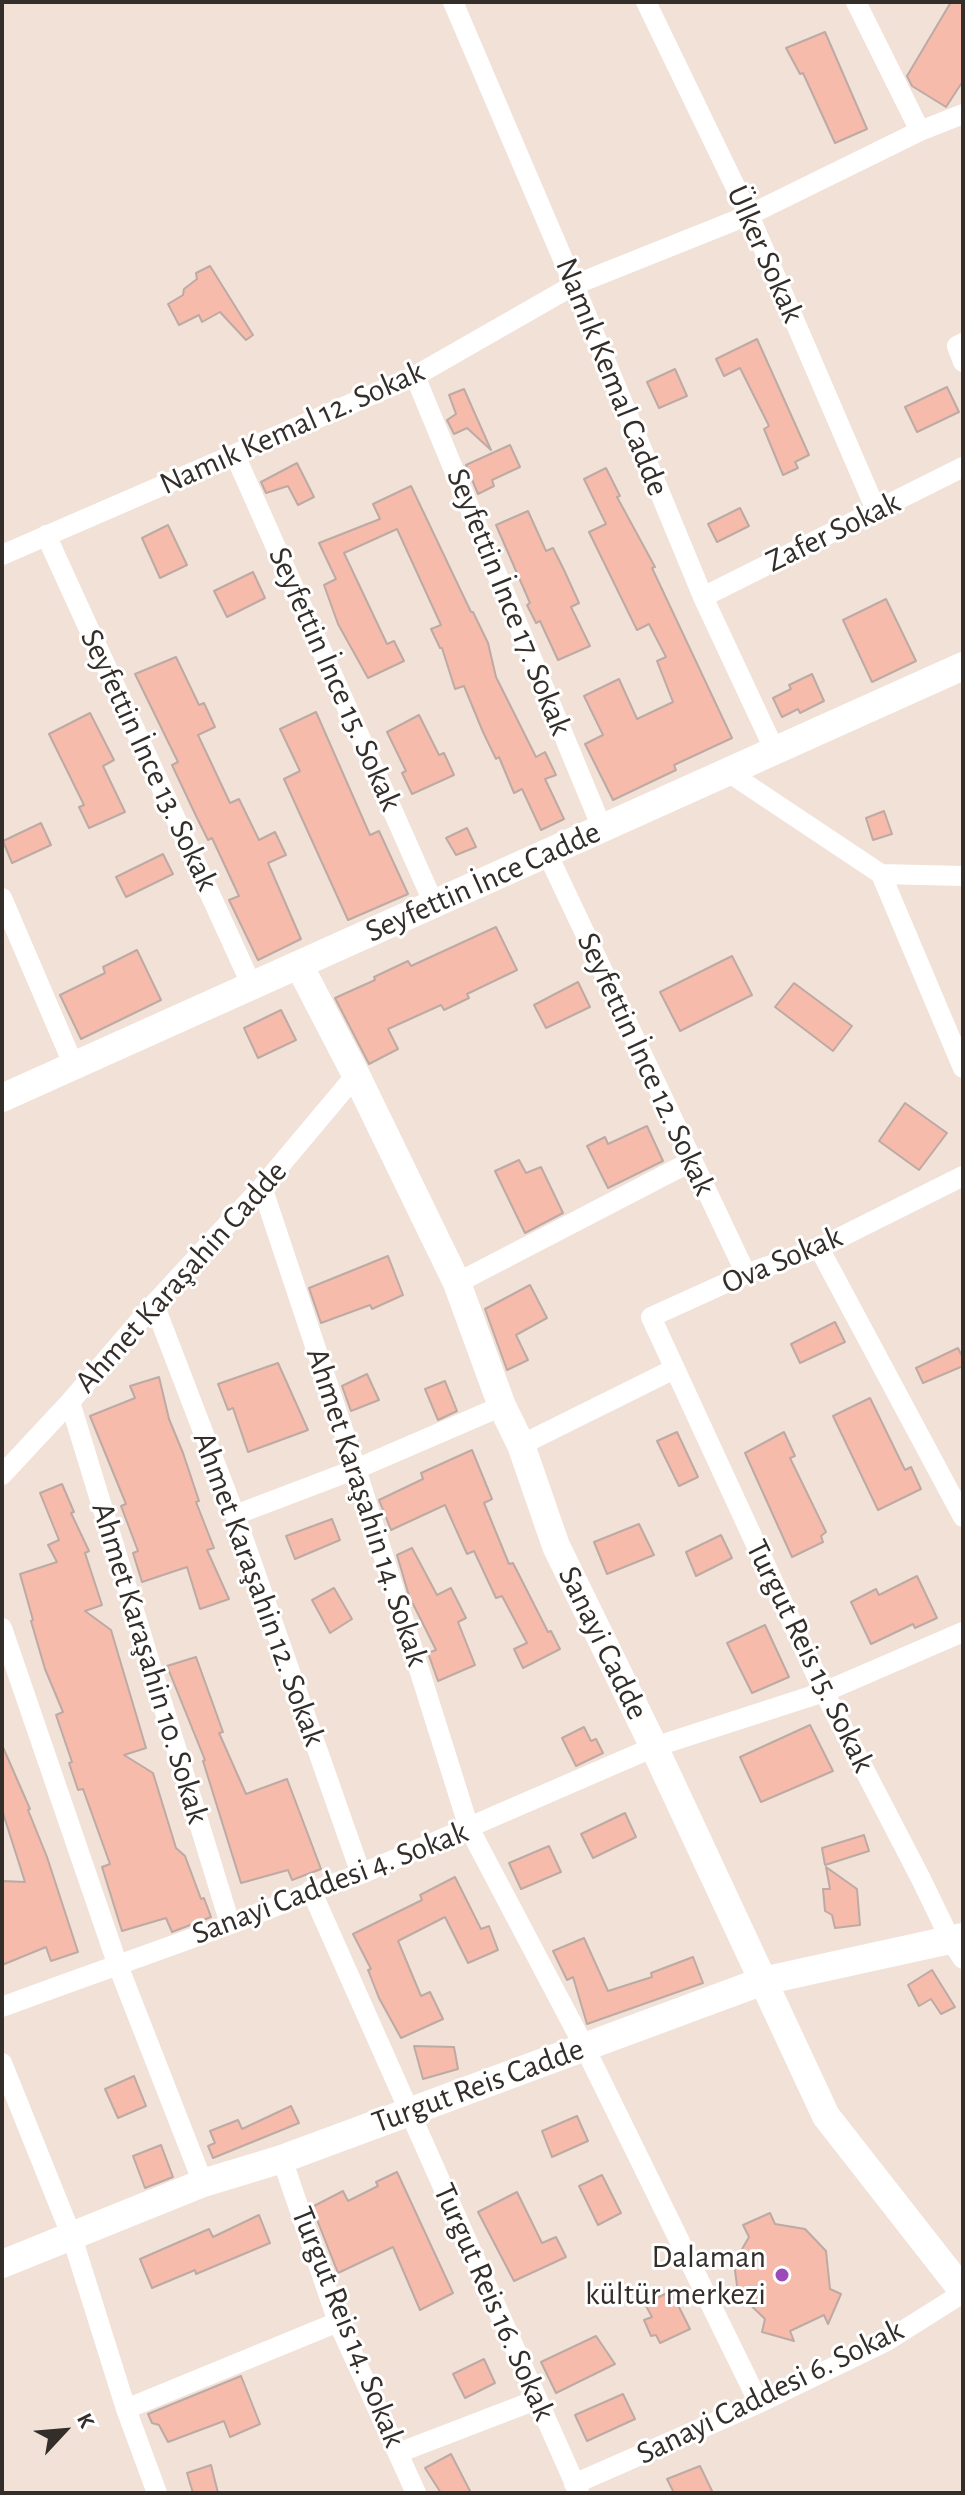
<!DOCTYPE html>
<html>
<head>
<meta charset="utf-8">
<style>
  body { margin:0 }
  #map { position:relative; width:965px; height:2495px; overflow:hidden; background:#f1e1d6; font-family:"Alegreya Sans",sans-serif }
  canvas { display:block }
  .frame { position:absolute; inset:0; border:4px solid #342e2a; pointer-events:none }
  .north { position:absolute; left:24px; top:2391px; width:80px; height:80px; -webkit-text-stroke:6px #fff; paint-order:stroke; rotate:64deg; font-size:22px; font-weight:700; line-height:32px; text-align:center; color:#342e2a }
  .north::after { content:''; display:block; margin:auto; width:28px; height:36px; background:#342e2a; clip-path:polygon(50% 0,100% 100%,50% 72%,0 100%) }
</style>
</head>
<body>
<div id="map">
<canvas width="965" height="2495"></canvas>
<div class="frame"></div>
<div class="north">K</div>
</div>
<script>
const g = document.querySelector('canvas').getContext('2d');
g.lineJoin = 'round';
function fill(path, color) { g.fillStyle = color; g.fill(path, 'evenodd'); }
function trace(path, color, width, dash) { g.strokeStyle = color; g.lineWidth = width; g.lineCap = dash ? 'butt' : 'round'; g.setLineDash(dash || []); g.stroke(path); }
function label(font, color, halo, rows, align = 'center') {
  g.font = font + ' "Alegreya Sans",sans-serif'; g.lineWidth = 6; g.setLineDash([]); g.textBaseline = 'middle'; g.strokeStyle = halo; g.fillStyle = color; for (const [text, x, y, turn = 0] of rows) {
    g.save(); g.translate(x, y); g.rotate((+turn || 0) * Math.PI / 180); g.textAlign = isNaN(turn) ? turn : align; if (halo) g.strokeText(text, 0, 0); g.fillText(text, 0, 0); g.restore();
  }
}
const building = new Path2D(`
  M951,2H963V81L946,107L912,86L907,76Z
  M825,32L867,129L835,143L803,73L800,74L786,48Z
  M210,266L253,335L246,340L220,312L202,322L199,315L179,325L168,304L183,295L184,289L197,279L196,273Z
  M757,339L809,455L795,462L798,468L783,475L764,429L769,426L740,368L724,376L716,359Z
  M675,369L687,396L659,408L647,382Z
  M947,387L959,412L917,432L905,407Z
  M464,389L491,450L467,428L454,434L447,420L456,414L449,395Z
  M510,445L520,467L492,480L494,486L478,494L466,465Z
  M297,463L314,497L298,505L288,486L266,493L261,482Z
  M606,468L620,496L617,497L655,567L652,568L732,738L674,765L676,770L613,800L585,744L603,735L584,696L619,679L637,719L673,702L657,661L666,657L649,624L637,630L589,532L606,524L584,479Z
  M411,486L471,612H473L488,643L496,677L536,757L545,752L556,775L545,779L564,819L541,830L522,789L514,793L499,757L496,759L483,732L464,686L455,689L442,648H440L431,629L441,625L397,529L344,553L387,644L394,641L404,661L368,678L338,624L324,585L336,579L319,543L380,519L373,504Z
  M740,508L749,526L717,542L708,524Z
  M528,511L546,551L553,548L564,570L579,603L571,607L590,646L558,660L540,621L536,623L527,605L530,603L496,525Z
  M168,525L187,565L160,578L142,538Z
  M253,572L265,598L227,617L214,591Z
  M886,599L916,661L872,682L843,620Z
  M176,657L199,705L204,703L215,727L198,735L230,803L239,799L259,840L275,832L286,855L268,863L301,939L258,960L229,900L239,896L212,838L208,840L197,818L172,765L178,762L135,674Z
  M812,674L824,701L800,713L798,709L782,717L773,698L791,689L789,685Z
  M316,712L370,835L379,831L408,894L348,920L284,779L300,771L280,729Z
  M90,713L114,760L103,766L125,812L89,828L79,807L84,805L49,734Z
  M419,715L439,755L444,753L454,775L412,794L402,773L406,771L387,732Z
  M884,811L892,834L873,840L866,818Z
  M41,823L51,845L12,863L3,841Z
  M467,828L476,847L456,855L446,838Z
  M163,854L173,874L126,897L116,877Z
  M496,927L517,970L467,994L469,998L444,1010L441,1005L388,1029L398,1049L369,1064L335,998L375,980L374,977L408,961L411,966Z
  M137,950L161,1000L81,1039L60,995L105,973L103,967Z
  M732,956L752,995L680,1031L660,992Z
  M578,982L590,1007L546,1028L534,1005Z
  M794,983L852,1026L833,1051L775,1007Z
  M281,1010L296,1040L258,1058L244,1028Z
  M905,1103L947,1133L919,1170L879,1141Z
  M647,1126L663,1161L608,1188L587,1146L605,1137L608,1144Z
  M519,1160L526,1173L541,1167L563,1213L525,1233L495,1171Z
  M388,1256L403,1295L372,1309L370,1305L321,1323L309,1288Z
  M530,1285L547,1318L516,1335L528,1360L507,1370L485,1309Z
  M835,1322L845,1342L800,1363L791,1344Z
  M958,1348L963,1358V1366L923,1383L916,1368Z
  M278,1363L308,1430L248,1452L233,1408L228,1410L218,1384Z
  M367,1374L379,1400L351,1411L342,1386Z
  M159,1377L169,1419L183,1453L199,1501L196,1502L214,1548L207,1550L229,1599L200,1609L187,1567L142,1582L133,1553L138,1551L121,1506L126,1504L90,1416L135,1398L130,1386Z
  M445,1381L457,1411L438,1420L425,1389Z
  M870,1398L905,1470L911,1467L921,1489L878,1510L833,1416Z
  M677,1432L698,1477L679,1486L657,1441Z
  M784,1432L795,1456L790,1458L826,1532L821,1536L823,1542L792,1557L745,1453Z
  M472,1450L492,1499L484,1503L509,1564L513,1563L548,1632L551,1631L560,1649L523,1668L514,1649L527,1643L502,1596L496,1598L474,1551L467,1554L445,1505L391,1530L379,1500L423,1479L421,1473Z
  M62,1484L74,1512L71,1513L89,1551L85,1553L102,1605L85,1611L111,1630L146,1748L124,1755L153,1773L176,1848L185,1856L201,1899L204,1898L211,1917L172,1932L166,1918L122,1931L102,1867L110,1864L83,1789L78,1790L69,1763L72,1762L56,1715L63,1712L45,1669L31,1621L33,1620L20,1574L57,1562L48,1545L59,1540L40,1493Z
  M332,1519L340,1540L295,1559L286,1536Z
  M639,1524L654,1555L607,1574L594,1542Z
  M721,1535L732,1558L696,1576L686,1552Z
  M412,1548L437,1595L451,1588L466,1618L458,1622L475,1665L438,1681L428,1653L436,1650L409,1596L397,1555Z
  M917,1576L937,1618L915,1628L913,1624L871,1644L851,1602L876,1589L879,1595Z
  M334,1588L352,1619L330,1633L312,1600Z
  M765,1625L789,1677L752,1693L727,1643Z
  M196,1657L223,1732L219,1733L246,1794L287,1779L321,1869L292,1880L288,1870L241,1883L203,1761L205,1760L167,1666Z
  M810,1725L833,1771L761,1802L740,1757Z
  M584,1727L591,1741L596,1739L603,1753L576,1766L562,1738Z
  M2,1745L30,1809L28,1810L47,1857L78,1952L51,1961L46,1947L2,1965V1881L25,1882L2,1810Z
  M625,1813L636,1837L593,1858L581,1834Z
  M864,1835L869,1851L825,1865L822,1848Z
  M549,1846L561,1872L521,1889L509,1863Z
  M826,1867L857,1889L860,1925L835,1928L832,1915L825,1911L823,1889H830Z
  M455,1877L481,1929L489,1926L498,1950L468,1963L445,1917L398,1941L421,1996L430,1992L443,2019L401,2038L379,1998L368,1970L371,1969L353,1934L422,1900L420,1895Z
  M584,1938L608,1991L652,1977L651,1973L693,1957L703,1983L587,2024L573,1977L567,1980L553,1951Z
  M932,1970L955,2007L941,2014L931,1999L919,2006L908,1985Z
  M414,2046L454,2047L458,2069L423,2079Z
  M134,2076L146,2106L118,2118L105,2089Z
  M291,2106L299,2123L213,2158L208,2146L215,2143L210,2131L238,2120L242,2129Z
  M577,2116L588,2141L552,2157L542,2131Z
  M161,2145L173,2177L145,2188L133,2156Z
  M397,2172L453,2293L420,2310L393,2247L338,2273L312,2207L343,2191L348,2201L378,2186L376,2182Z
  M602,2175L621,2213L598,2225L579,2186Z
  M517,2192L542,2243L556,2237L566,2257L514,2281L478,2212Z
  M770,2213L775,2224L805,2229L826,2251L830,2289L841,2294L828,2324L824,2315L790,2331L794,2341L762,2332L765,2319L738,2293L734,2263L749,2237L743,2225Z
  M259,2215L270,2243L196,2274L195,2270L152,2288L140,2259L209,2229L213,2237Z
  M671,2291L690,2329L660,2343L656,2335L651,2336L644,2320L652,2317L645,2304Z
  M596,2336L615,2364L556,2393L541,2362Z
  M484,2359L495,2383L465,2398L453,2374Z
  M241,2376L260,2424L230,2437L224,2421L168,2442L159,2425L152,2423L148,2414Z
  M623,2394L635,2419L587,2441L575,2415Z
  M451,2454L471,2493H441L425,2468Z
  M211,2465L218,2493H193L187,2473Z
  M700,2466L713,2493H674L667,2479Z`);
fill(building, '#f6bbaa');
trace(building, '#bdaaa5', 2);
trace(new Path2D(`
  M453,2L574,285L703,597L775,751
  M646,2L749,215L876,510
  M856,2L920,131
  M963,343L957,346L963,362
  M415,376L602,828
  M235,455L434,904
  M46,535L252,986
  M2,555L415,376L574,285L749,215L920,131L963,114
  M703,597L963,467
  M728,772L881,874L963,1068
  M547,853L746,1274
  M881,874L963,876
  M2,898L74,1066
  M963,1176L819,1248L746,1274L651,1317L824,1692L921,1879L951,1941L963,1959
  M262,1187L356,1469L469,1828L584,2046L759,2403
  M819,1248L963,1517
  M457,1283L692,1161
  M154,1304L235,1515L361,1874
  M70,1402L230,1924
  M521,1445L674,1369
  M2,1475L70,1402L154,1304L262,1187L356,1075
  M235,1515L356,1469L502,1406
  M2,1628L117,1963L203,2183
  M311,1890L579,2493
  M2,2007C77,1979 153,1953 228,1925C273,1908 315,1889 361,1874L654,1747L824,1692L963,1632
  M2,2063L72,2237L126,2409L157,2493
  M282,2159L338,2322L416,2493
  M126,2409L338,2322
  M398,2453L536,2400
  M574,2484L759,2403L885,2342L963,2293`), '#fff', 20);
trace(new Path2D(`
  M299,965L356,1075L457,1283L502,1406L521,1445L556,1546L654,1747L826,2116L963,2291
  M2,1098L963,666
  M2,2264L203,2183L282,2159L763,1981L963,1937`), '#fff', 28);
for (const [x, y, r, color] of [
  [782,2275,8,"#9c4ab9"]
]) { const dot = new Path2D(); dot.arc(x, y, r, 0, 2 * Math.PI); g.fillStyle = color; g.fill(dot); trace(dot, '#fff', 3); }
label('32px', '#342e2a', '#fff', [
  ["Ülker Sokak",765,254,66],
  ["Namık Kemal Cadde",612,377,68],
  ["Namık Kemal 12. Sokak",292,428,-24],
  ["Zafer Sokak",833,532,-26],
  ["Seyfettin İnce 17. Sokak",509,602,68],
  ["Seyfettin İnce 15. Sokak",335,679,66],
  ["Seyfettin İnce 13. Sokak",149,760,65],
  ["Seyfettin İnce Cadde",483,882,-24],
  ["Seyfettin İnce 12. Sokak",646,1064,65],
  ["Ova Sokak",782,1260,-23],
  ["Ahmet Karaşahin Cadde",181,1277,-48],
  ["Ahmet Karaşahin 14. Sokak",367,1507,72],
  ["Ahmet Karaşahin 12. Sokak",259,1589,70],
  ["Sanayi Cadde",603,1643,64],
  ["Turgut Reis 15. Sokak",810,1656,64],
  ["Ahmet Karaşahin 10. Sokak",150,1663,73],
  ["Sanayi Caddesi 4. Sokak",330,1883,-21],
  ["Turgut Reis Cadde",478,2086,-20],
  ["Turgut Reis 16. Sokak",494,2302,66],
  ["Turgut Reis 14. Sokak",348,2327,68],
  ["Sanayi Caddesi 6. Sokak",770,2392,-26]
]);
label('32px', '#342e2a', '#fff', [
  ["Dalaman",766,2257],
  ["kültür merkezi",766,2294]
], 'right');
</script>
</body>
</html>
